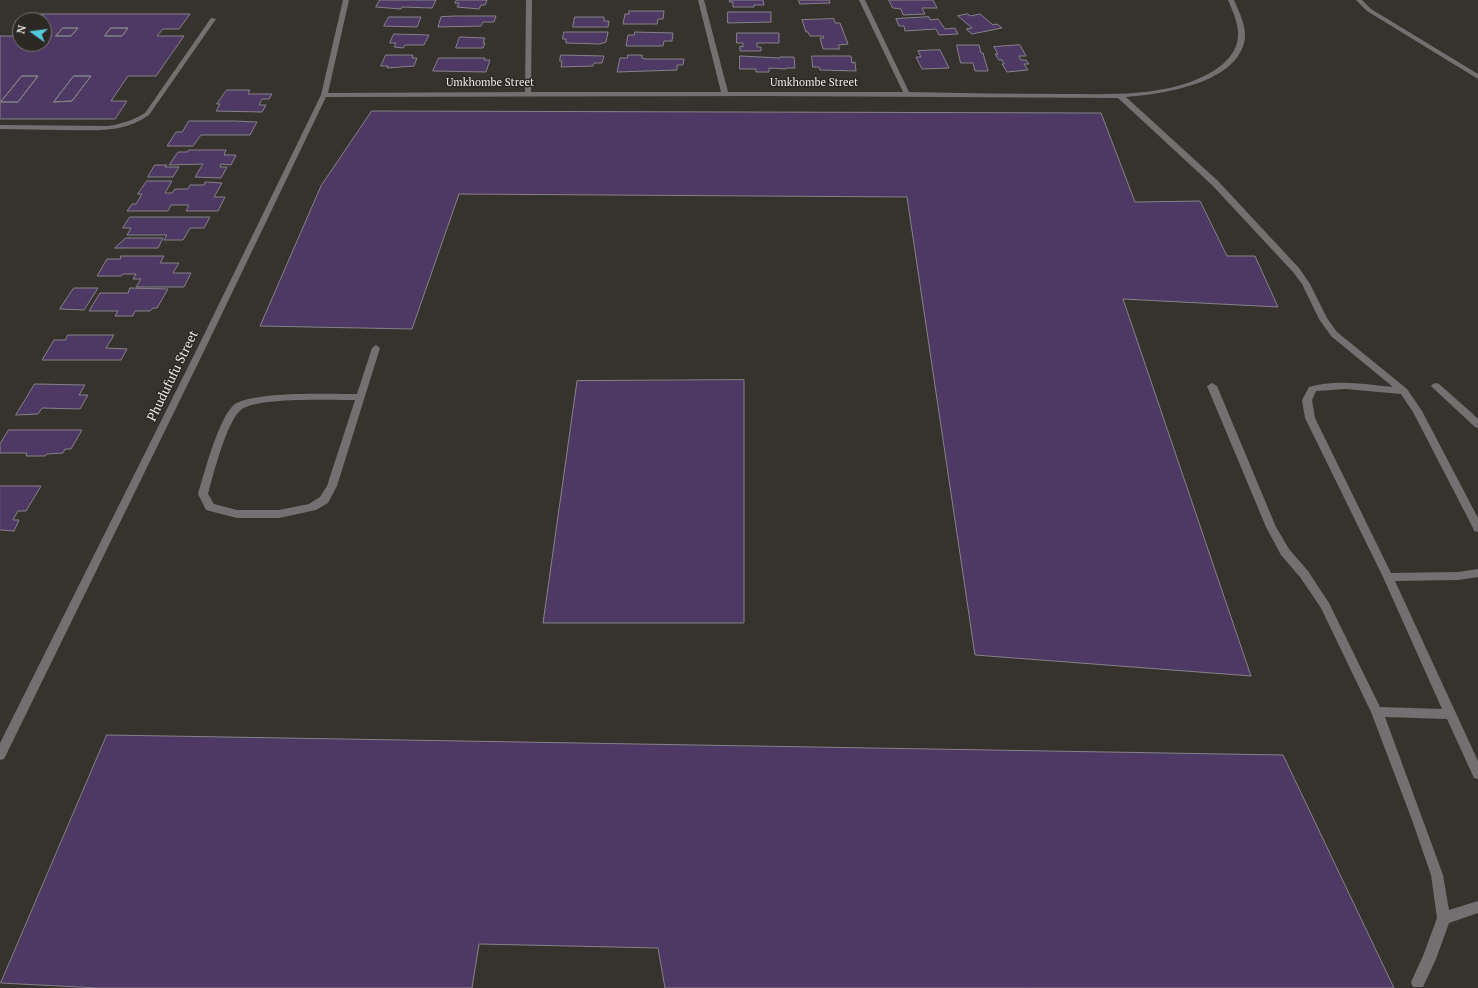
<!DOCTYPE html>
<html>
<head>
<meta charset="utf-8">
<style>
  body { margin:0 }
  #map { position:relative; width:1478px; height:988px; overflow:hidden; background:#36332f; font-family:"PT Serif",serif }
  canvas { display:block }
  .north { position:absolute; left:12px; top:12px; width:40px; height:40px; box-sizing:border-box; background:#2c2925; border:1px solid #787673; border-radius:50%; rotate:284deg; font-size:11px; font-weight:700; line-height:16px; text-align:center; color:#ebe9e7 }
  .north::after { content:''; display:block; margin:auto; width:14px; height:18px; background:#53cadc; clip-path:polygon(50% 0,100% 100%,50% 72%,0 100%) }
</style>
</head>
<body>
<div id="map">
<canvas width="1478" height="988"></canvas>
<div class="north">N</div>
</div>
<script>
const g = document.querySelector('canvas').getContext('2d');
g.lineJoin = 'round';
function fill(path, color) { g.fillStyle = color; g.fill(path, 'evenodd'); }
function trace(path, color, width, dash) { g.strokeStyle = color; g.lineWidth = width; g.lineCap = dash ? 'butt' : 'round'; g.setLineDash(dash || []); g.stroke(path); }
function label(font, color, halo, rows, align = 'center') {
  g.font = font + ' "PT Serif",serif'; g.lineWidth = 3; g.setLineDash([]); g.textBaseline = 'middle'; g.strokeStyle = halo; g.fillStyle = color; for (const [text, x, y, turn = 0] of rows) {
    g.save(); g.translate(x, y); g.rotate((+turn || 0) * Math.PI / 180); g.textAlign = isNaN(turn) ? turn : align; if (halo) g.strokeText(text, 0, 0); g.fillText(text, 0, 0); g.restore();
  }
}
const building = new Path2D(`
  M380,0H436L432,8L402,7L401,9L376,7Z
  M457,0H487L485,5H481L479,9L457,7L459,3H455Z
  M730,0H763L764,5H754V7H733V2H730Z
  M799,0H829L830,3L800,4Z
  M889,0H933L937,8H922L925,14L903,15L901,9L893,8Z
  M629,11H664L663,19H658L657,24H623L625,14H629Z
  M728,12H771V22L728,23Z
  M40,14H190L179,29H163L157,36H184L156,76H128L111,101H127L115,119H0V36H20V44H44V20H35ZM63,28H78L71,36H56ZM111,28H128L122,36H105ZM22,76H38L18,102H1ZM74,76H91L72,101L54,102Z
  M968,14L970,16L980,14L993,25L997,24L1002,28L972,34L966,29L972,28L958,16Z
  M457,16H496L494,22H483L481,26L438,27L441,17Z
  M389,17H421L417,27L384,26Z
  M575,17H604V21H609L608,27H573Z
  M929,17L930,20L938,19L945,29L955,28L958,34L939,35L936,29L905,31L904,26H899L896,19Z
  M834,19L835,23H840L848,44L838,45L840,49H823L820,38H824L823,36H810L808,32H806L802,20Z
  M63,28H78L71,36H56Z
  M111,28H128L122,36H105Z
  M564,32H608L606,42L600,44L566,43V39H563Z
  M635,32L673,33L672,41H664L663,46H626L628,35H634Z
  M737,33H779V43H757V47H761V51H740V46L743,47V43H737Z
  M394,34L429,35L424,45H405L403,48L394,47L396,43H390Z
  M460,37L485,38L483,43H485L483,48H456Z
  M957,45H979L981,53H983L988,71H975L973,63H961Z
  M1020,45L1026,56H1019L1021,60H1026L1029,64H1024L1028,70L1007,72L1002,64H1004L1002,60H999L995,54H998L994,47Z
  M940,50L949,68L922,69L916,57H921L918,51Z
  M386,55H413L412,58H417L414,66L387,68L388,66H381Z
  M561,55L604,56L602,63H594L593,66L561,67L562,61H560Z
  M628,55H642V58L645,59H684L683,65H677V70L617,72L620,58H627Z
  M740,56L780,58V57H794L795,68H786V69L769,68V72H756V69H740Z
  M812,56H851L852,63L855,62L856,71L820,70L819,67H813Z
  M439,58H485L484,60H490L486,72L433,71Z
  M22,76H38L18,102H1Z
  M74,76H91L72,101L54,102Z
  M227,90H250L248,94H272L269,99H262L259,105H266L262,112L216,111L220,104H217Z
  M372,111L1101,113L1135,202L1200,201L1227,256H1255L1278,307L1123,299L1251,676L975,655L907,197L459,194L412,329L260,326L321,186Z
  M189,121H234L257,122L250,135H201L193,146H167L176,132H182Z
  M189,150H226L224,155H236L231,165L221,164L220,167H227L221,178L195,177L203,164L169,165L178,152H187Z
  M155,165H167L165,167H179L173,177H148Z
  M147,181H172L165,193H172L175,189H188L190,185H204L205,182L222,183L214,197H225L218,211H186L189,205H171L168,211H127L132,204H136L142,194H138Z
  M130,217H210L204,228H190L183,240H164L167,235H127L131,228H123Z
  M126,238H163L158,248H115Z
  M121,256H164L160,263H179L173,273H191L184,287H136L141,279H133L136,274H123L121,276H97L107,259H120Z
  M74,288H98L84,310L60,309Z
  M130,288L168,289L157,308H153L150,311H135L133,316H115L118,311H89L100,293H128Z
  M68,335H114L106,348L127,349L121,360H42L54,340H65Z
  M744,380V623H543L577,381Z
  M35,384L85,385L79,395H88L80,409L42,408L38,414L16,415Z
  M9,430H82L71,449H65L63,453L47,454L45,456H26L27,453H0V444Z
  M0,486H41L26,511H18L13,520H19L14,531L0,530Z
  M107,735L1283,755L1394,988H665L658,948L479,944L472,988H97L1,983Z`);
fill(building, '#4e3964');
trace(building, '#858288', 1);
fill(new Path2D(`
  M343,0H349L328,93L525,92L526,0H532L531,92H721L698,0H704L728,92H903L859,0H865L909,92C961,93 1012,94 1064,94C1102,94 1144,96 1181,85C1201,79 1228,67 1236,46C1242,31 1234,14 1228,0H1234C1239,12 1246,25 1245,38C1239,84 1161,94 1126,97L1218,181L1299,268L1310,284L1327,318L1337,332L1407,389L1422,411L1478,518V532L1474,531L1473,528L1413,412L1401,394L1346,389L1316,391L1312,400L1315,418L1391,573L1458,572L1478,569V577L1458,580L1395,581L1478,761V779L1474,778L1447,719L1385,717L1443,875L1449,910L1478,901V913L1449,923L1436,959L1423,987H1413L1411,982L1423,956L1437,918L1431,875L1412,820L1371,712L1321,608L1300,577L1281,555L1266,527L1207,386L1212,383L1217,386L1276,527L1289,549L1308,571L1329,603L1380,707L1442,709L1383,577L1305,418L1302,400L1309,387C1336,379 1365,384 1393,387L1331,336L1319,319L1302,284L1293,272L1212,185L1118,98L763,96L326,97L206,347L4,759L0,760V743L198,347L321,95Z
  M1356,0H1362L1371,9L1478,74V79L1367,11Z
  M211,18L216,19L149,115C123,134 92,130 62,130C41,130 21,129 0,129V125L108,126C122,124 133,120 145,113Z
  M376,345L380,348L337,486L328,503L316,510L279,518H237L206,510L198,494C204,474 219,416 235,404C256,391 330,394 357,394L372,348ZM355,400L327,486L320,497L309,504L279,510H237L214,504L208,494C213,476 227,419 242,409C259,397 332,400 355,400Z
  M1436,383L1439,384L1473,414L1478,419V428L1475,427L1433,388L1431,386L1433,384Z`), '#737071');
label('11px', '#ebe9e7', '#2c2925', [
  ["Umkhombe Street",490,83],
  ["Umkhombe Street",814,83]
]);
label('13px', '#ebe9e7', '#2c2925', [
  ["Phudufufu Street",173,376,-64]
]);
</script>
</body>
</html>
